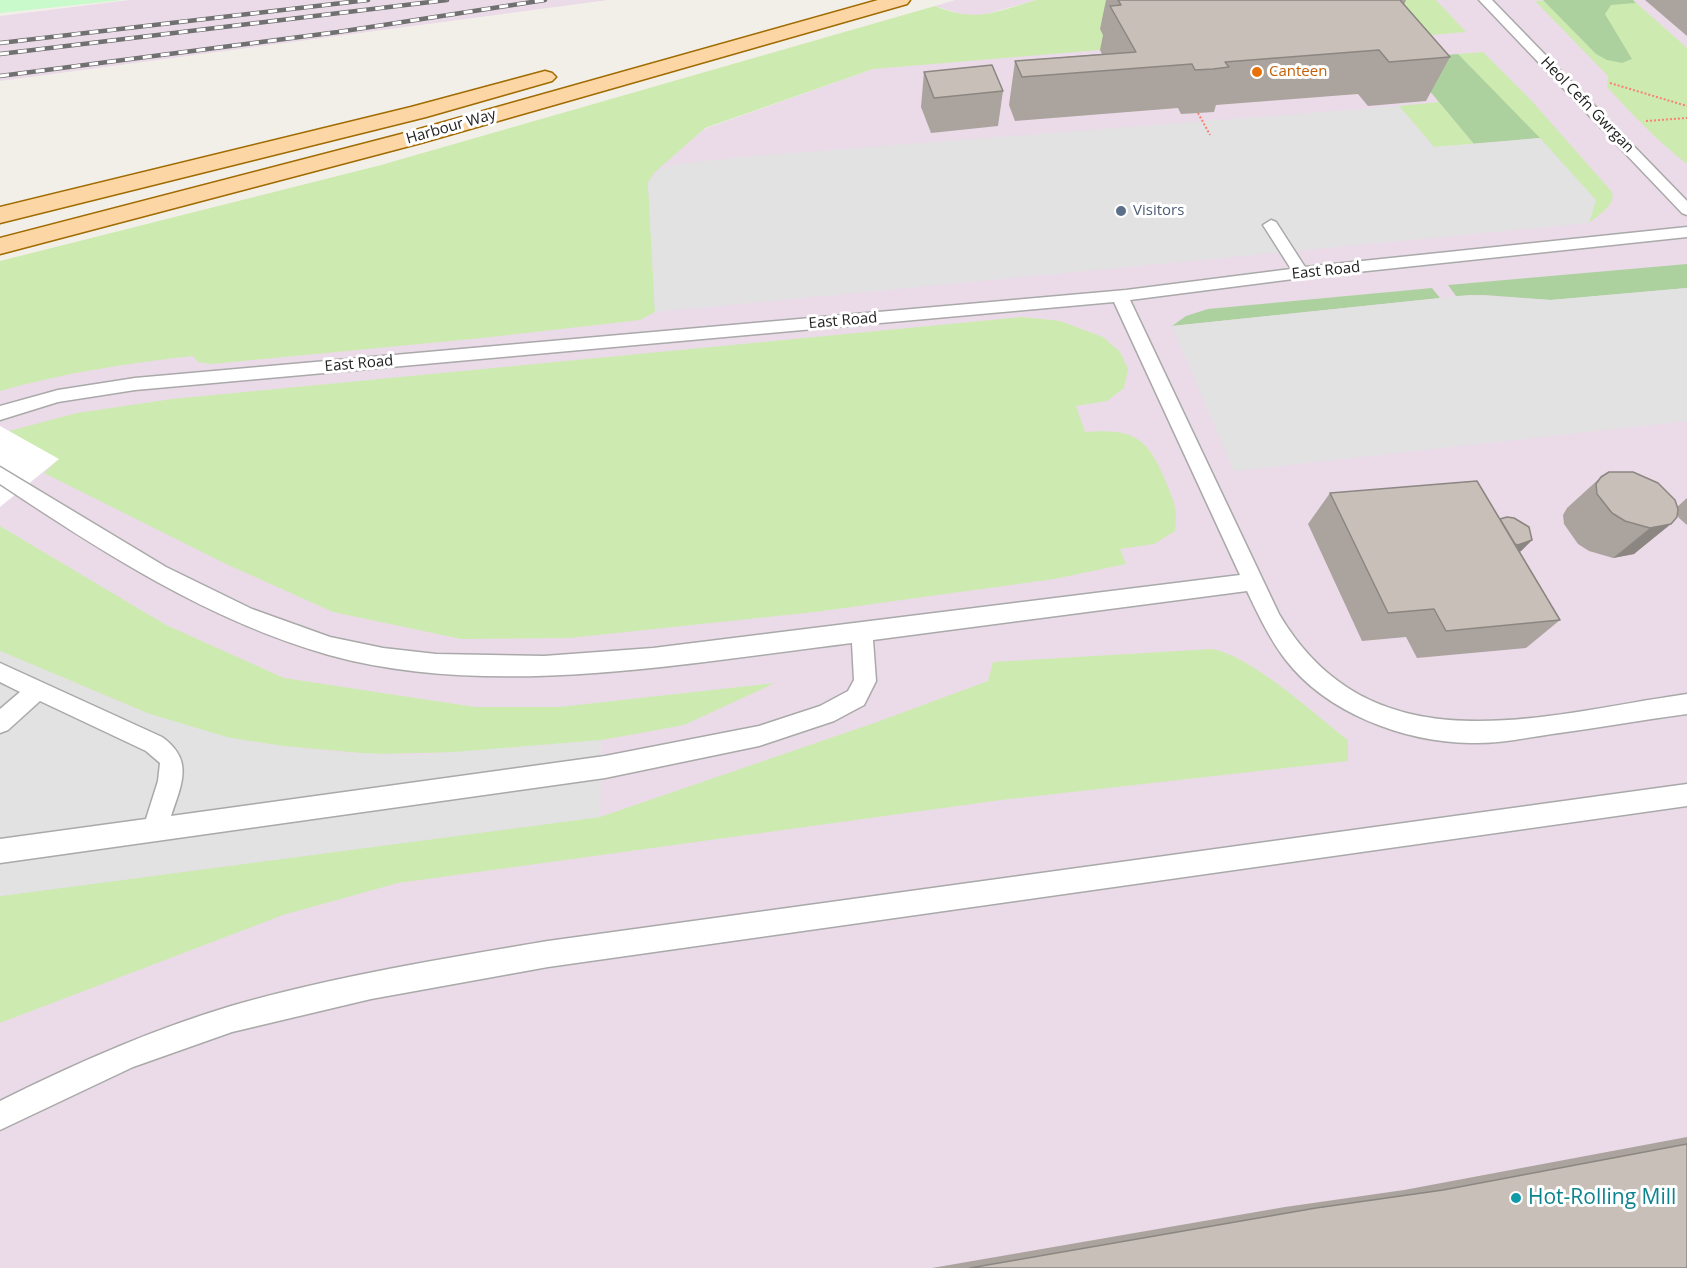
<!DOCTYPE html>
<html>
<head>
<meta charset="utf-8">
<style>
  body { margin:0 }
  canvas { display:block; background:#f2efe9 }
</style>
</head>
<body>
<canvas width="1687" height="1268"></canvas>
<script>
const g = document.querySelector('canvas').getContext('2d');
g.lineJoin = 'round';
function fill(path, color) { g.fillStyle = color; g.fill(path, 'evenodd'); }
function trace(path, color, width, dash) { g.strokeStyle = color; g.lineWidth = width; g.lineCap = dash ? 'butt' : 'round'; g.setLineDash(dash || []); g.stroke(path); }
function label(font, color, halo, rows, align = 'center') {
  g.font = font + ' "Open Sans",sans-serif'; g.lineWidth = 6; g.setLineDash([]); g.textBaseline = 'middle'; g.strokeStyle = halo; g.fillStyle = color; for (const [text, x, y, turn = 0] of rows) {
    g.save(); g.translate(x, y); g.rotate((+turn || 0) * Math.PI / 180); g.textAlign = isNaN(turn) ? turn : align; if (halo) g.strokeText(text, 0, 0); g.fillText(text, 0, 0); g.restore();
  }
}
fill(new Path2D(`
  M130,0H608L0,81V16Z
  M955,0H1036L980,16L963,15L935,6Z
  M1114,0H1687V1268H0V379L873,69Z`), '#ebdbe8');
fill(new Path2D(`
  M1036,0H1159L1100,29L1111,49L873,69L705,128L654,173L648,182L655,312L640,320L482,338L211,364L198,362L193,356C127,363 64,373 0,391V261L381,165L935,6C977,23 995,12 1036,0Z
  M1386,0H1436L1466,32L1418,36Z
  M1633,0L1687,48V164C1657,141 1632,114 1607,87L1608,76L1535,1Z
  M1483,52L1530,99L1612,192C1616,206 1598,215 1589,223L1596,200L1458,54Z
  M1439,102L1474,144L1434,147L1399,106Z
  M1022,317L1060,321L1103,337L1120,352L1128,369L1124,388L1107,401L1076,406L1085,432C1134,428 1148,438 1166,482C1174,503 1178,508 1175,531L1154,544L1120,549L1126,564L1054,579L815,612L569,638L461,639L333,612L226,564L44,473L58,460L9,431L77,413L172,399Z
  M0,526L166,625L284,678L475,707H559L775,683L684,725L602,740L466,752L372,754L283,746L230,738L186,726L147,713L0,651Z
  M1212,649C1253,657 1313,713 1348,740V761L1001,800L398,883L283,915L0,1023V896L600,817L877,722L988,681L993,662Z`), '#cdebb0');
fill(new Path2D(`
  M1543,0H1633L1636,3L1611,5L1605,14L1632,59L1622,63L1607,60L1596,54Z
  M1458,54L1540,138L1474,144L1403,59Z
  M1687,264V288L1551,300L1484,295L1456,296L1448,285Z
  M1432,288L1440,298L1172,326L1186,316L1208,309Z`), '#add19e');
fill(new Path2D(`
  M0,0H123L0,13Z`), '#c8facc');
fill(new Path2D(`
  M1399,106L1434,147L1540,138L1596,200L1589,223L655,312L648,182L659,170L672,165L740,157Z
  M1687,288V421L1234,471L1172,326L1470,295L1551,300Z
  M0,651L147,713L230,738L283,746L334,752L416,755L602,740L600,817L0,896Z`), '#e2e2e2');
fill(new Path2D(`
  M0,426L59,459L0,507Z`), '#fff');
const lane = new Path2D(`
  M1479,0H1492L1687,201V215L1682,213Z
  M1271,220L1276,222L1305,267L1687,227V237L1301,278L1130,300L1279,614C1372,771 1540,715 1687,694V714C1642,720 1597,728 1552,734C1525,738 1498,744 1470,743C1404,742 1326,713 1285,659C1269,638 1258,614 1247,591L873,640L876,681L864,705L834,721L759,746L605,778L0,863V839L146,819L158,781L160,763L146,751L40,701L8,730L0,733V709L20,692L0,682V663L162,737C194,760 182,783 171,816L605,756L759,726L820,706L848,691L854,680L852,643C687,663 491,700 329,655C209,621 102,552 0,484V467L166,567L252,609L330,637L383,648L436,654L544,656L653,648L1240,575L1114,302L135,390L58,402L0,420V406L58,390L135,378L1126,290L1291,269L1263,225Z
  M1687,784V806L548,967L371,999L232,1032L133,1067L0,1130V1101C74,1064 151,1030 231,1006C335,976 442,959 548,941Z`);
const primary = new Path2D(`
  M878,0H910L907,4L421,143L0,254V238L405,133Z
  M545,71L552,73L556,77L552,81L426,117L0,223V207L411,107Z`);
trace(lane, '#a9a9a9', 3);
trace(primary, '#a06b00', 3);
trace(new Path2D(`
  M1610,83L1687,106
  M1198,113L1210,135
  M1646,121L1687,118`), '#fa8072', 2, [2, 2]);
fill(lane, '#fff');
fill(primary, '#fcd6a4');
const rail = new Path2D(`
  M0,43L368,0
  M0,54L447,0
  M0,76L338,32L545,0`);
trace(rail, '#707070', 4.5);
trace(rail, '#fff', 3, [9]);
fill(new Path2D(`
  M1106,0H1406L1404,5L1450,57L1426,101L1368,106L1358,94L1216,105L1214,112L1198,113L1181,114L1178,108L1015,121L1009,105L1015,61L1102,54L1100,50L1103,35L1100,29Z
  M1645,0H1687V36Z
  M924,72L1003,91L998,126L931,133L921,107Z
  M1601,477L1677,507L1687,498V525L1679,518L1677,514L1634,554L1613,558L1589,551L1578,544L1564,524L1563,515L1567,508Z
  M1330,493L1500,519L1532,540L1520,552L1560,620L1526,648L1417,658L1406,637L1362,641L1308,524Z
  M1687,1137V1268H932L1285,1207L1404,1190Z`), '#aba49e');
fill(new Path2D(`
  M1671,524L1634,554L1613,558L1650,528Z
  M1532,540L1521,551L1507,556L1518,545Z`), '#8b8681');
const building = new Path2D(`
  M1118,0H1400L1450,57L1389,62L1379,50L1225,62L1229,67L1213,69L1195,70L1192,64L1022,77L1015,61L1136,52L1110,6L1121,5Z
  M992,65L1003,91L934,98L924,72Z
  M1609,472H1633L1658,483L1675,500L1678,509L1677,517L1671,524L1650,528L1625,521L1612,513L1597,494L1596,484L1601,477Z
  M1477,481L1560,620L1446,631L1434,609L1388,613L1330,493Z
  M1507,517L1514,518L1529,527L1532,540L1518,545L1515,544L1500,519Z
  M1687,1144V1268H970L1316,1208L1443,1190Z`);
fill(building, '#c7bfb8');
trace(building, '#8b8681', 1.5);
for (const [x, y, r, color] of [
  [1257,72,6,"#e8710a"],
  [1121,211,6,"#5c6f8a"],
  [1516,1198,6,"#0f9aa8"]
]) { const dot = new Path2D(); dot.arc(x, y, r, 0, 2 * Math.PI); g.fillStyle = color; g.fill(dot); trace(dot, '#fff', 2); }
label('15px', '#c56008', '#fff', [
  ["Canteen",1269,72]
], 'left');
label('15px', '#222', '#fff', [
  ["Heol Cefn Gwrgan",1587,105,46],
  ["Harbour Way",451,127,-16],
  ["East Road",1326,271,-6],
  ["East Road",843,321,-5],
  ["East Road",359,364,-5]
]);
label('15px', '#4e5e75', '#fff', [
  ["Visitors",1133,211]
], 'left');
label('21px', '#0d838f', '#fff', [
  ["Hot-Rolling Mill",1528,1198]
], 'left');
</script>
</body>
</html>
